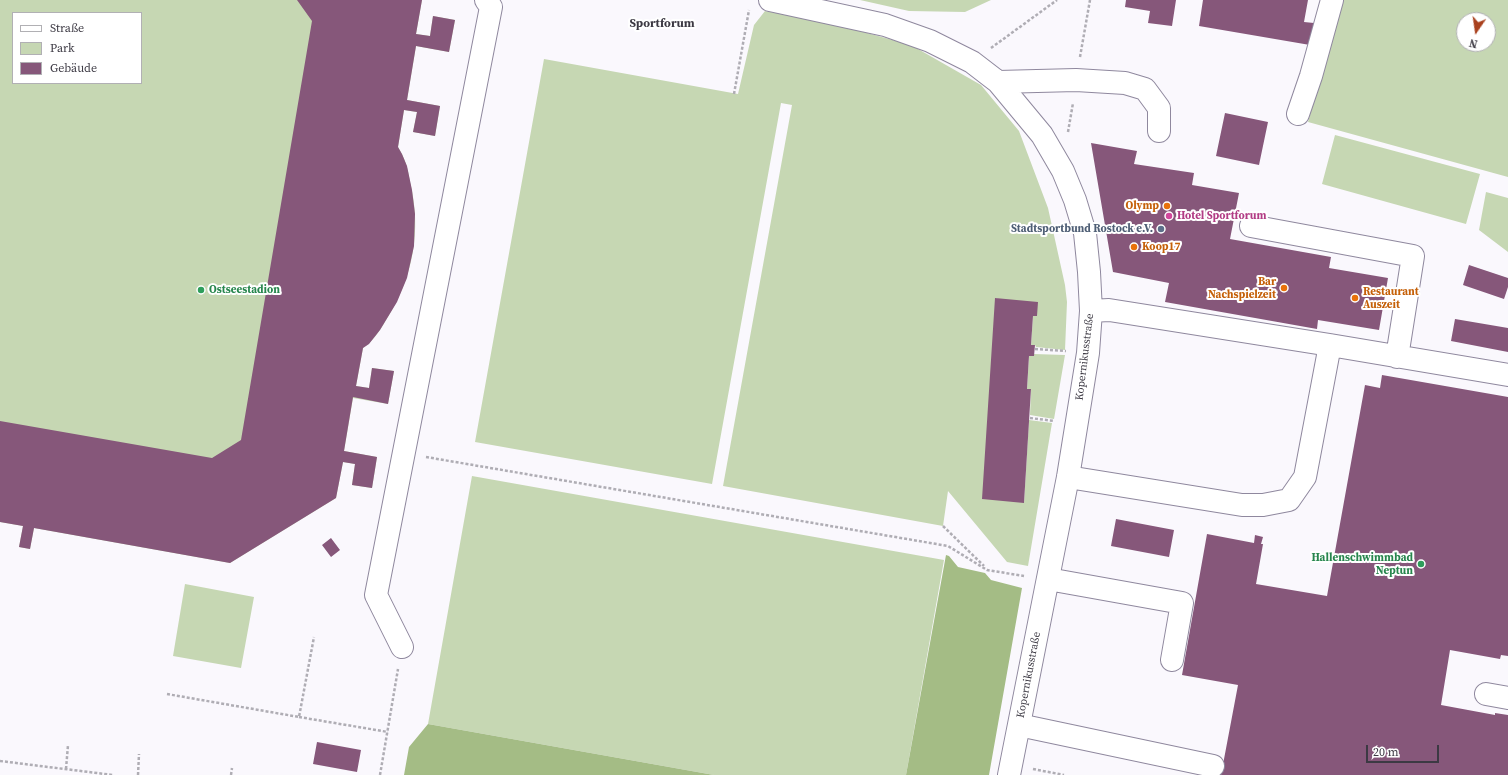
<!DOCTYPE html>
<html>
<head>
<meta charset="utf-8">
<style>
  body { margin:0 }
  #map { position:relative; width:1508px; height:775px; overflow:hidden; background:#faf8fd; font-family:"Source Serif 4",serif }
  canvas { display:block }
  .legend { position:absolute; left:12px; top:12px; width:130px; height:72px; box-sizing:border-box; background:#fff; border:1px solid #b1b0b4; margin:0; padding:5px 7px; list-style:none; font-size:12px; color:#3c3943 }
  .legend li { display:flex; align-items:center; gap:8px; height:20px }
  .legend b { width:20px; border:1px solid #b1b0b4 }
  .north { position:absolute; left:1456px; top:12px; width:40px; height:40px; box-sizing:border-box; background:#fff; border:1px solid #b1b0b4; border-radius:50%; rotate:193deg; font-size:11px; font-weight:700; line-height:16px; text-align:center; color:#3c3943 }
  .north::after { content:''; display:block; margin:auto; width:14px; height:18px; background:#a9411e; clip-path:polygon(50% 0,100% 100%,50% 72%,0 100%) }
  .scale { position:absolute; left:1366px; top:745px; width:73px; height:18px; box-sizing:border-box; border:2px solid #3c3943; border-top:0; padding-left:5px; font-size:12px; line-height:14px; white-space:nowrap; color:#3c3943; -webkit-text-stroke:3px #fff; paint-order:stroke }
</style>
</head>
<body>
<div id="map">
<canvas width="1508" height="775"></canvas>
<ul class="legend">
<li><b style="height:5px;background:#fff"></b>Straße</li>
<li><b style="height:11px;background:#c6d7b3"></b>Park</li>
<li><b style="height:11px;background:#86577a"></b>Gebäude</li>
</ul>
<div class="north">N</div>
<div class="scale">20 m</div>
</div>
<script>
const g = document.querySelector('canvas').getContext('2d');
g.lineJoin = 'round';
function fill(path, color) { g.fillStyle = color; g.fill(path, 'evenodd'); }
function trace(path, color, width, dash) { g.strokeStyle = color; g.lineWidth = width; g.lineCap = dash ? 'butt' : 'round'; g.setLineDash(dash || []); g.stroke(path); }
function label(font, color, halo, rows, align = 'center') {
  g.font = font + ' "Source Serif 4",serif'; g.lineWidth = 4; g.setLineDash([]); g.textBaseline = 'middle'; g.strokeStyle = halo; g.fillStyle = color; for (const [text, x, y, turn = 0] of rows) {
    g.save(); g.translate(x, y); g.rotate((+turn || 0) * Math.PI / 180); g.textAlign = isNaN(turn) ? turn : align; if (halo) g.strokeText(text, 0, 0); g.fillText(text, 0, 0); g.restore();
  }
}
fill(new Path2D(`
  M0,0H422L416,34L430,36L433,16L455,20L449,52L416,46L407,100L440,106L435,136L413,132L417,112L404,110L398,147C405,158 408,169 410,182C422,230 413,278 386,320C380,331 373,341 363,348L356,386L369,388L372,368L394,371L388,404L353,398L344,451L377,457L372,488L352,485L355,464L343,462L336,498L230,563L34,528L30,549L19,547L23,526L0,522ZM13,13H141V83H13Z
  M860,0H991L965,12L909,11Z
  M1342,0H1508V177L1308,122ZM1464,20H1488V44H1464Z
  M765,11L827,22L911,45L981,85L1019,131L1048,208L1065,285L1067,302L1065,350L1036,347L1035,345H1031L1033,316L996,298L1024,503L1029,420L1052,423L1028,566L1007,562L948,491L943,526L723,486L792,105L781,103L712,484L475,442L544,59L738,94L754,25Z
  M1335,135L1480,174L1466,224L1322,184Z
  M1486,192L1508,198V252L1479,230Z
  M1034,354L1065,355L1054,419L1030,415L1031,389H1027L1029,356H1034Z
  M472,476L944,560L906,775H714L428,724Z
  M185,584L254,597L241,668L173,656Z`), '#c6d7b3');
fill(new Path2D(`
  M946,555L949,556L958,567L985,573L991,580L1022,588L989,775H906Z
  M428,724L714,775H404L409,747Z`), '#a4bc85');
fill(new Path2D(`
  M297,0H422L416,34L430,36L433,16L455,20L449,52L416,46L407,100L440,106L435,136L413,132L417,112L404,110L398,147L402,154L407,166L412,190L415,214L414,246L407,278L397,302L380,330L369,344L363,348L356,386L369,388L372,368L394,371L388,404L353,397L344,451L377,457L372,488L352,485L355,464L343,462L336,498L230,563L34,528L30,549L19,547L23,526L0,522V421L212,458L241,440L312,21Z
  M1126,0H1176L1172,26L1148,23L1150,11L1125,7Z
  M1203,0H1308L1304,22L1314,23L1310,45L1199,26Z
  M1225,113L1268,122L1259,165L1216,156Z
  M1091,143L1137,151L1134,164L1194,173L1192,185L1239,193L1230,239L1331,257L1329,268L1388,278L1379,330L1318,320L1317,329L1165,302L1169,283L1113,272Z
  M1469,265L1508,278V287L1504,299L1463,285Z
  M995,298L1038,302L1037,316H1033L1031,345H1035L1034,356H1029L1027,389H1031L1024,503L982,499Z
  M1455,319L1508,328V352L1451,341Z
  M1382,375L1508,397V656L1501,655L1500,659L1450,650L1441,705L1495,715V713L1508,715V775H1221L1238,685L1182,675L1207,534L1254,543L1255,535L1263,537L1261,544H1263L1256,584L1327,596L1365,385L1380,388Z
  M1116,519L1174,530L1169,557L1111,546Z
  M331,538L340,550L331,557L322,545Z
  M317,742L361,750L357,772L313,764Z`), '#86577a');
const minor = new Path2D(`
  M770,0L885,25L930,41L972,62L998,82L1042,135L1063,171L1075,200L1085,233L1089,272L1091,311L1088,353L1068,477L1009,775
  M998,82L1076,80L1125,83L1145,89L1159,108V131
  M1298,114L1311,76L1332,0
  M1251,226L1413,256L1397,357
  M1091,311L1109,310L1330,345L1508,375
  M1068,477L1242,505H1263L1289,500L1305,477L1330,345
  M1048,579L1182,603L1172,660
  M402,647L376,595L491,7L486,0
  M1486,694L1508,698
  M1019,725L1213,766`);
trace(minor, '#8f889e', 24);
trace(new Path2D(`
  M991,48L1057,0
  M1080,57L1090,0
  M734,94L749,10
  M1068,132L1073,103
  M1035,349L1066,351
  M1030,418L1054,421
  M426,457L948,546L987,570L1024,576
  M943,526L984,566
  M167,694L299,717L314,637
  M299,717L388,732
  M0,761L113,775
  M66,769L68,745
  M1033,769L1064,775
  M138,775L139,754
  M231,775L232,768
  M380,775L398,669`), '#afadb4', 2.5, [3, 2]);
trace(minor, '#fff', 22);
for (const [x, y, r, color] of [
  [1167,206,4,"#e8710a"],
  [1169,216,4,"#d1479c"],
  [1161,229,4,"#5c6f8a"],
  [1134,247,4,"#e8710a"],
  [1284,288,4,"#e8710a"],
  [201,290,4,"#2e9e5b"],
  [1355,298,4,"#e8710a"],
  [1421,564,4,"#2e9e5b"]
]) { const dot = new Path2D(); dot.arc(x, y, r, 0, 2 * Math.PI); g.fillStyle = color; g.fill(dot); trace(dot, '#fff', 1.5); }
label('bold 11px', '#c56008', '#fff', [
  ["Olymp",1159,206],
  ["Koop17",1142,247,"left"],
  ["Bar",1276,282],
  ["Nachspielzeit",1276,295],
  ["Restaurant",1363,292,"left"],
  ["Auszeit",1363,305,"left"]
], 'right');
label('bold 11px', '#b23c85', '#fff', [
  ["Hotel Sportforum",1177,216]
], 'left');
label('bold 11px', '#4e5e75', '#fff', [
  ["Stadtsportbund Rostock e.V.",1153,229]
], 'right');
label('bold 11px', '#27864d', '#fff', [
  ["Ostseestadion",209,290],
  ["Hallenschwimmbad",1413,558,"right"],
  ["Neptun",1413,571,"right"]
], 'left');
label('11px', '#3c3943', '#fff', [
  ["Kopernikusstraße",1085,357,-83],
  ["Kopernikusstraße",1029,675,-79]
]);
label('bold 12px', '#3c3943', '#fff', [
  ["Sportforum",662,24]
]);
</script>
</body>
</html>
